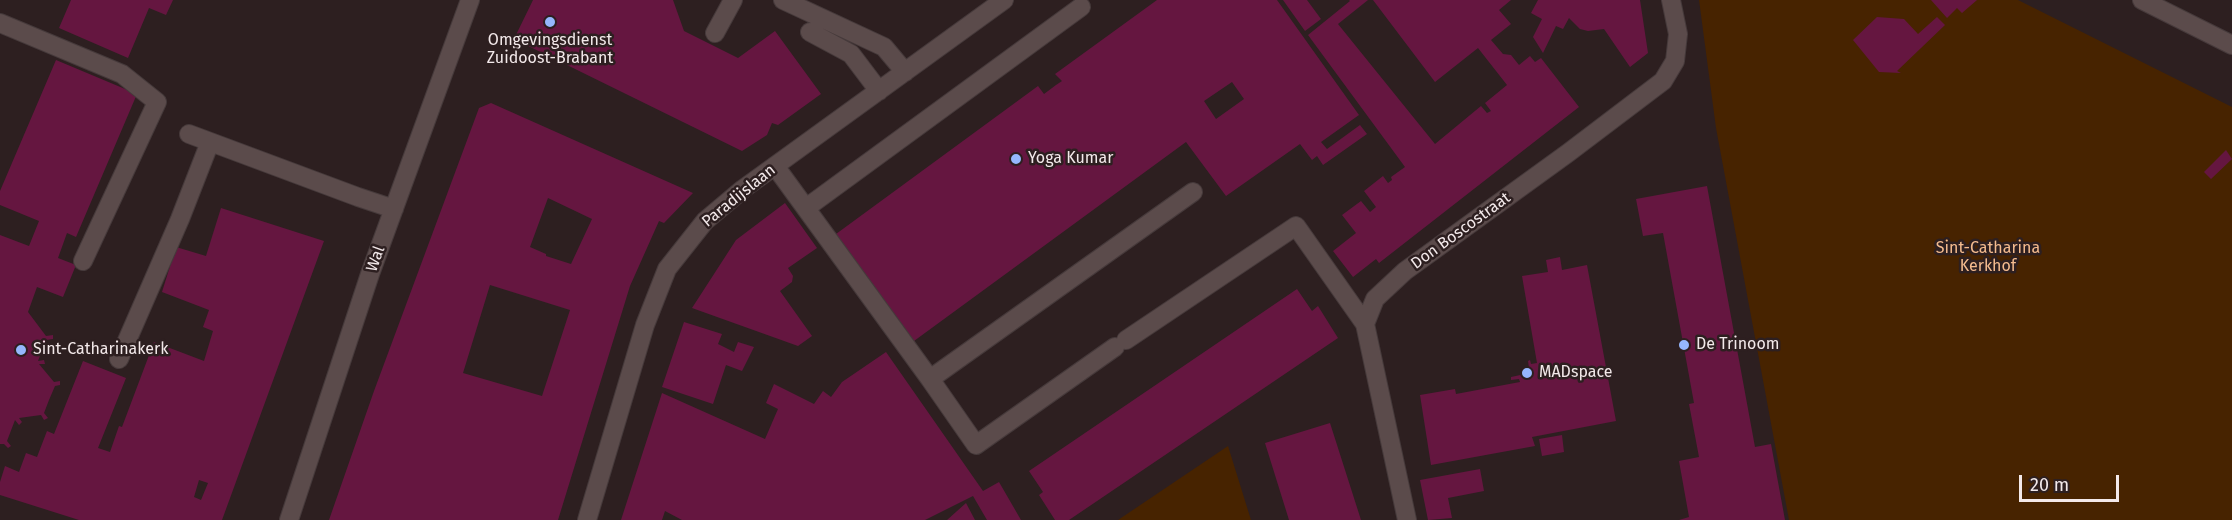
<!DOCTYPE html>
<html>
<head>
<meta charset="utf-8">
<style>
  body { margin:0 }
  #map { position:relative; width:2232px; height:520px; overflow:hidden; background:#2d1f20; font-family:"Fira Sans",sans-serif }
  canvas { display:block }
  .scale { position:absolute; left:2019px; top:475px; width:100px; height:27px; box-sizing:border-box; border:3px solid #f3e9ea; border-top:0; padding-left:8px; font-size:18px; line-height:21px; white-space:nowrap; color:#f3e9ea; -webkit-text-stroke:4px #2d1f20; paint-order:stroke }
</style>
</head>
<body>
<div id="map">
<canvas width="2232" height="520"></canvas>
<div class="scale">20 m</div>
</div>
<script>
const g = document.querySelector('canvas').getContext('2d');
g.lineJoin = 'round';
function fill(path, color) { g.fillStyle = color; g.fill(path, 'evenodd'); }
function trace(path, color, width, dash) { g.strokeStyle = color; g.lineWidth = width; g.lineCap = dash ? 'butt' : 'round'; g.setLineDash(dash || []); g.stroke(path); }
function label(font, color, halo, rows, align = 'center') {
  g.font = font + ' "Fira Sans",sans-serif'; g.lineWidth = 5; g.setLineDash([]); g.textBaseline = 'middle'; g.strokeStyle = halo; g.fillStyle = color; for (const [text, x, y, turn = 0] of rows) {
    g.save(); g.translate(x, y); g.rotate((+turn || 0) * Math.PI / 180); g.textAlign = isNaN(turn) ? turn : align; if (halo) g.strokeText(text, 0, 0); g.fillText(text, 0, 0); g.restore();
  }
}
fill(new Path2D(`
  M1699,0H2018L2232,107V520H1789L1716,128Z
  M1228,446L1251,520H1118Z`), '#472300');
fill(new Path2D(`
  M71,0H173L166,15L149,8L128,58L59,28Z
  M533,0H673L684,31L738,58L775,31L821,94L778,125L772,123L767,135L742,151L514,39Z
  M1157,0H1277L1359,115L1321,142L1327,149L1360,125L1367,134L1323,165L1317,156L1312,160L1300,144L1226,196L1186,142L914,341L836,234L1038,86L1044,94L1056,85L1062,81L1055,74ZM1232,82L1244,99L1216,119L1204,101Z
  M1283,0H1307L1321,19L1305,31Z
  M1349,0H1368L1338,24L1435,144L1481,106L1487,113L1491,111L1485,103L1507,85L1478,48L1435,82L1373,0H1511L1499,10L1511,24L1491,40L1503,54L1511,55L1519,65L1530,56L1535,62L1541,58L1579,107L1379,263L1376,259L1353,277L1333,251L1356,233L1342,215L1361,201L1370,212L1376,207L1364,191L1383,176L1388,183L1392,180L1391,177L1405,167L1308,35L1350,1Z
  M1538,0H1640L1648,53L1630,67L1604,29L1588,31L1580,29L1569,18L1563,29L1556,26L1543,53L1533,37L1542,19L1531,13Z
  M1931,0H1977L1962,13L1957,8L1947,18Z
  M1877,17L1904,19L1918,34L1937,17L1945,25L1897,71L1901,73L1879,72L1853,40Z
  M56,60L137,94L76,237L67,233L58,258L76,265L63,297L37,287L28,312L46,336L53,335V339L46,340L38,361L44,360L45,364H39L54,382L60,381V385L55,386L49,400L44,413L48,418L44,420L41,415L19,418L22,422L19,425L15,420L7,441L11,446L8,448L4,444H0V235L29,246L39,221L0,205V191Z
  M491,103L693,193L664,223L659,221L630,286L558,520H329L374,391L479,108ZM548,198L592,219L571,264L546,256V254L530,247ZM490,285L570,310L542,396L463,373Z
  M2226,150L2232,159L2211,179L2204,172Z
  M1707,186L1755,447L1771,444L1785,520H1679L1689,517L1679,461L1699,457L1689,404L1694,403L1663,233L1643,236L1636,199Z
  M785,203L817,248L788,268L793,276L792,282L780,291L812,336L798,346L692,308L736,240Z
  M221,208L324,241L222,520H79L0,495V482L5,466L19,472L26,453L37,457L47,431L54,434L83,361L126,378L98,448L110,452L119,426L122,427L154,342L204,361L213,331L203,327L209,310L162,292L176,247L206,256ZM199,480L208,483L201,500L194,497Z
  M1560,257L1562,270L1587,265L1616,421L1532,437L1535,446L1431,465L1420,395L1455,389L1456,394L1520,382L1519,379L1511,380V377L1525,374L1529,368L1528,361L1530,360L1531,364L1537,363L1522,276L1548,272L1546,260Z
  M1297,289L1312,311L1318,306L1338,338L1069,520H1055L1039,495L1043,492L1029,471Z
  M684,322L722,334L718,344L734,352L738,342L754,347L742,371L726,365L713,404L662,387Z
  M886,352L983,491L999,482L1021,520H987L973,496L925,520H682L665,511L662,520H621L662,393L765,439L778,409L766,403L774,384L814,404L823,391L831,397L842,382Z
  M1330,423L1361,520H1289L1265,443Z
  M1562,435L1564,452L1542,456L1539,439Z
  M1480,469L1484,491L1448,498L1452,518L1428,520L1420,480Z
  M966,503L975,520H947Z`), '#651640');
const minor = new Path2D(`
  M783,0L884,47L905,72
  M2142,0L2232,45
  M0,23L122,74L157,102L83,261
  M810,32L851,54L879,91
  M715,33L733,0
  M189,134L358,197L394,209
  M775,166L930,379
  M806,208L1081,7
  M1126,340L1296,226L1365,324
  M1115,347L976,445L930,379L1193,192
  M119,359L180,219L210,142
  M289,520L370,274L470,0
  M587,520L645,325L667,269L705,221L743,189L1004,0
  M1407,520L1365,324L1375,299L1405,271L1568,153L1663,81L1675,61L1678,34L1671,0`);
trace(minor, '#463a3b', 20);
trace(minor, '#5b4b4b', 18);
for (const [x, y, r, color] of [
  [550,22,6,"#95b7fd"],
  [1016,159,6,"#95b7fd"],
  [1684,345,6,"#95b7fd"],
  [21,350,6,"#95b7fd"],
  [1527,373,6,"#95b7fd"]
]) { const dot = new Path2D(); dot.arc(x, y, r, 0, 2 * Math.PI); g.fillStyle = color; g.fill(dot); trace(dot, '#2d1f20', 2); }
label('16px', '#f3e9ea', '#2d1f20', [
  ["Omgevingsdienst",550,41,"center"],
  ["Zuidoost-Brabant",550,59,"center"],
  ["Yoga Kumar",1028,159],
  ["De Trinoom",1696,345],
  ["Sint-Catharinakerk",33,350],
  ["MADspace",1539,373]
], 'left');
label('16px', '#f3e9ea', '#2d1f20', [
  ["Paradijslaan",739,196,-39],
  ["Don Boscostraat",1461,231,-36],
  ["Wal",376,259,-70]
]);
label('16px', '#f4bb8e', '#2d1f20', [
  ["Sint-Catharina",1988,249],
  ["Kerkhof",1988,267]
]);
</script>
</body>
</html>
